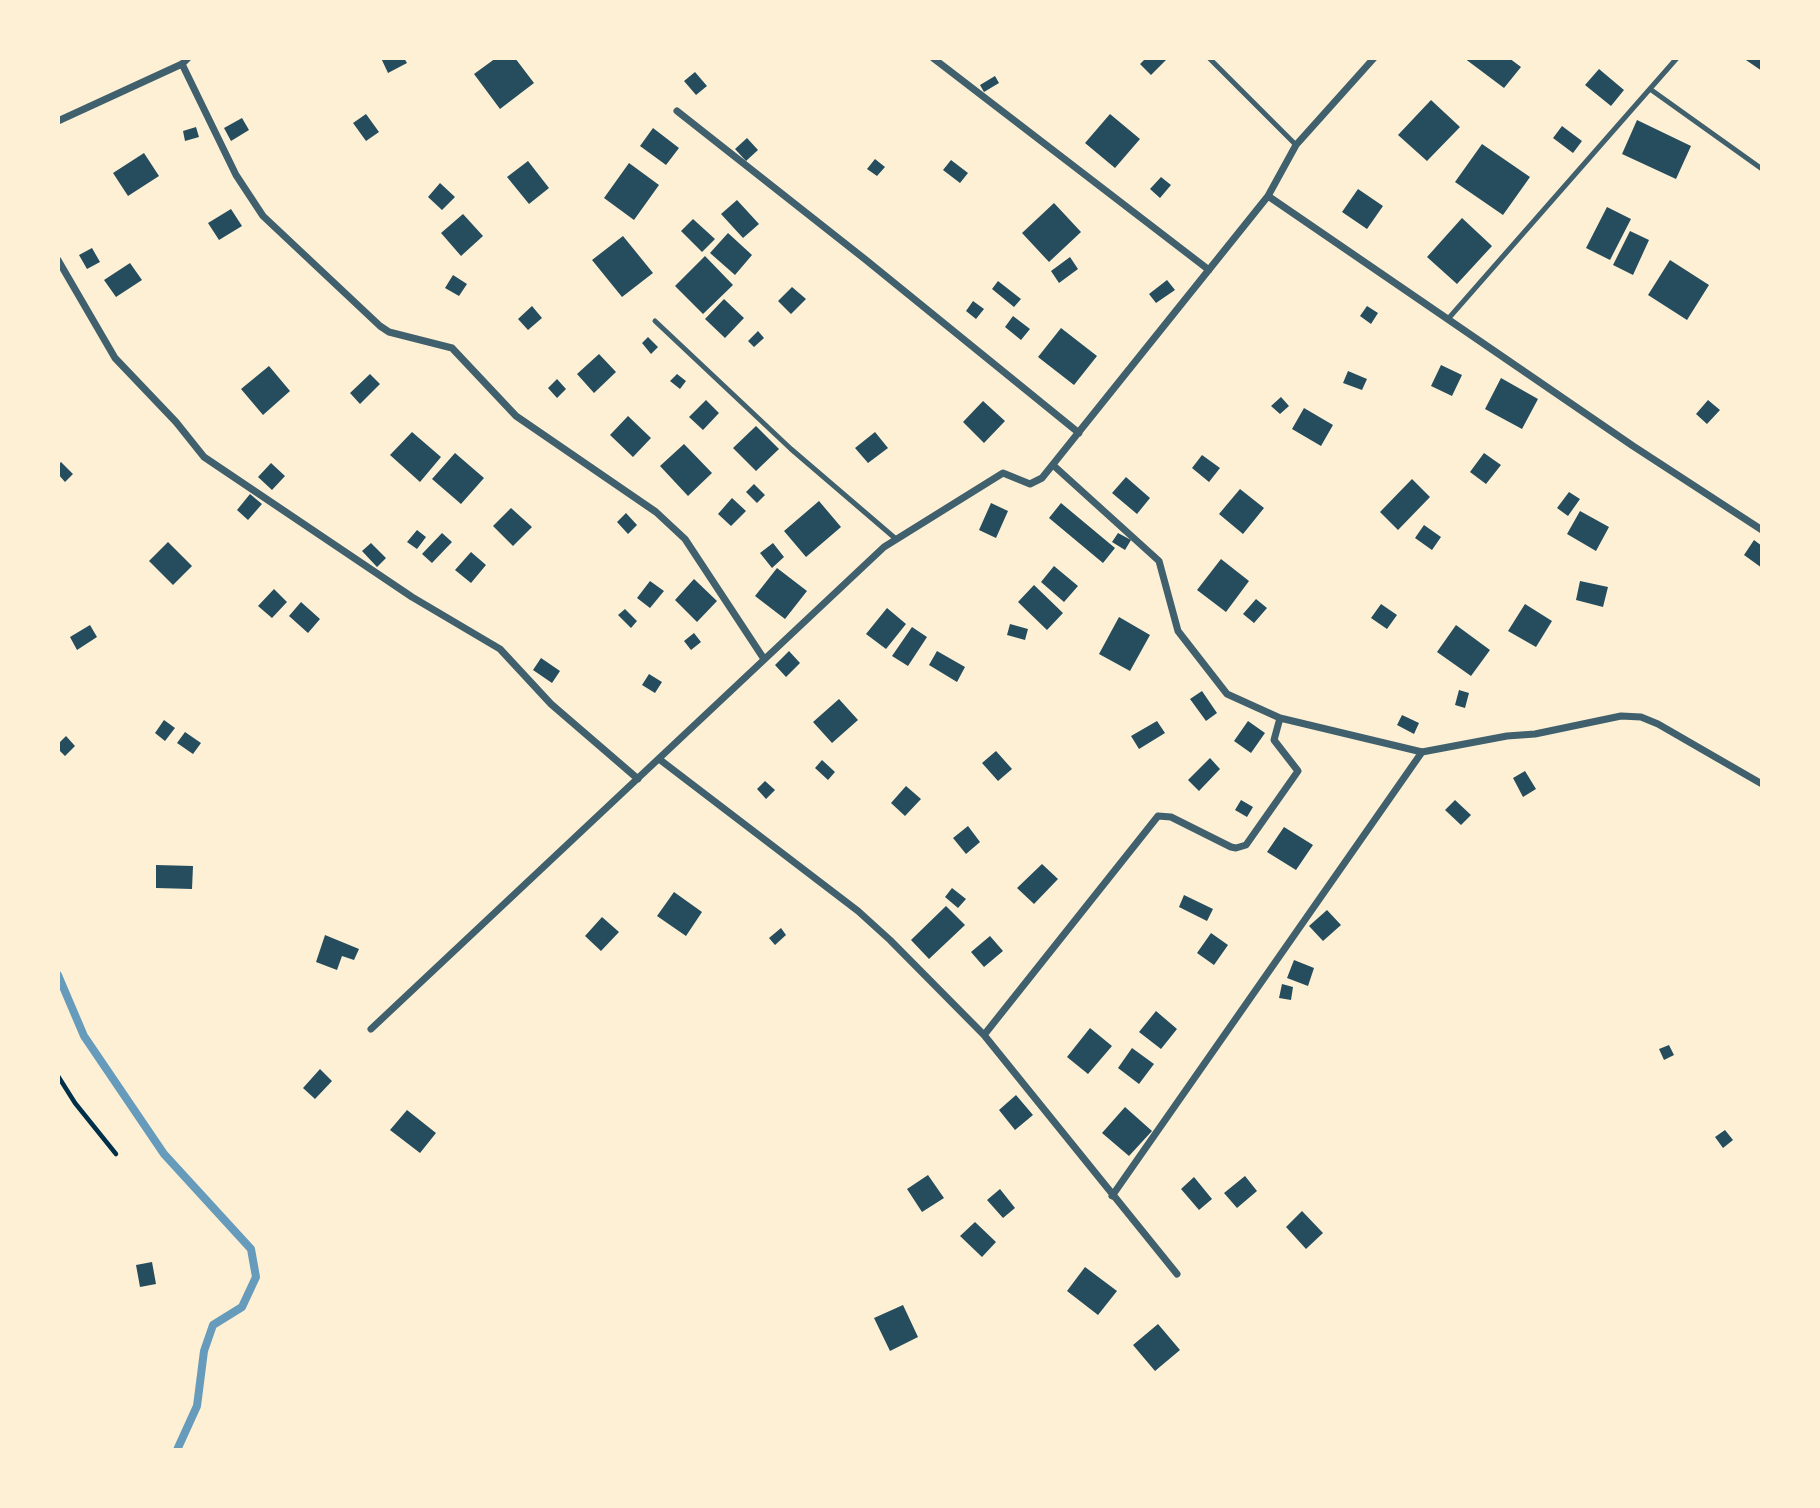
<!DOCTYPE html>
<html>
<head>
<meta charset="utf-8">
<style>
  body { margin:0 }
  #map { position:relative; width:1820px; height:1508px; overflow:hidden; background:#fdf0d5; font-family:Manrope,sans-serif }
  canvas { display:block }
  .frame { position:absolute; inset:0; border:60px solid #fdf0d5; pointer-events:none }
</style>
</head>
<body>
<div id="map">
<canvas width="1820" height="1508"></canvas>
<div class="frame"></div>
</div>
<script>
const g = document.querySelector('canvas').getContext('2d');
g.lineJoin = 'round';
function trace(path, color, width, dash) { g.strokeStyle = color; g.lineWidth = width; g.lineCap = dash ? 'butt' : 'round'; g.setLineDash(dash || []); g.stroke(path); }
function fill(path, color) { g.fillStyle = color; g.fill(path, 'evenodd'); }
trace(new Path2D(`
  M58,975L84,1036L164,1154L251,1249L256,1277L242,1307L213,1325L204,1351L197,1406L177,1450`), '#669bbc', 8);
fill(new Path2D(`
  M381,58H404L407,63L388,73Z
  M496,58H515L534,83L500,109L474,74Z
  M1146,58H1168L1151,75L1140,64Z
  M1464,58H1509L1521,67L1504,88Z
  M1743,58H1762V71Z
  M1599,69L1624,90L1611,106L1585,85Z
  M695,72L707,86L696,95L684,81Z
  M995,76L999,83L984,92L980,85Z
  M1431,100L1460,127L1427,161L1398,135Z
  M366,114L379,132L366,141L353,123Z
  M1110,114L1140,139L1115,168L1085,143Z
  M242,118L249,130L231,141L224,128Z
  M1637,120L1691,146L1676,179L1622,154Z
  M1562,126L1582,141L1573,153L1553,138Z
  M196,127L199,137L185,141L183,131Z
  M653,128L679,148L666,165L640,146Z
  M747,138L758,150L746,161L735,149Z
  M1482,144L1530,177L1503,215L1455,182Z
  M144,153L159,176L128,196L113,173Z
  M875,159L885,167L877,176L867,169Z
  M951,160L968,173L960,183L943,170Z
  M528,161L549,188L529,204L507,177Z
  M629,163L659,185L634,220L604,198Z
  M1161,177L1171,185L1160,198L1150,189Z
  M440,183L455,197L442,210L428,197Z
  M1358,189L1383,206L1367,229L1342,212Z
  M737,200L759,224L743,238L721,214Z
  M1054,203L1081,232L1049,262L1022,233Z
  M1607,207L1631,219L1610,260L1586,248Z
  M231,209L242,226L219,240L208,223Z
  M463,214L483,236L461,256L441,233Z
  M1462,218L1492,246L1457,284L1427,257Z
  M693,219L715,239L702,252L681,231Z
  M1630,231L1649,240L1633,275L1613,265Z
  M728,233L752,255L735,275L710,253Z
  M623,236L653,273L622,297L592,260Z
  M92,248L100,262L87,269L79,255Z
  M705,256L733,285L703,314L675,286Z
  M1070,257L1078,269L1059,283L1051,271Z
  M1670,260L1709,285L1687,320L1648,295Z
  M130,263L142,280L116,297L104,280Z
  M453,275L467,284L459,296L445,288Z
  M1167,280L1175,290L1156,303L1149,294Z
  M998,281L1021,299L1014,307L992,289Z
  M792,287L806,299L791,314L778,301Z
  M724,299L744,318L725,338L705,319Z
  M973,301L984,309L976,319L966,311Z
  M532,306L542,318L528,330L518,319Z
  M1367,306L1378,313L1371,324L1360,316Z
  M1013,316L1030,329L1021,340L1005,327Z
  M1061,328L1097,356L1074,385L1038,357Z
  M758,331L764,338L754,347L748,341Z
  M648,337L658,347L651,354L642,343Z
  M599,354L616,372L594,393L577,374Z
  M1441,365L1462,375L1452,396L1431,386Z
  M269,366L290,391L263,415L241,389Z
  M1348,371L1367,379L1362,390L1343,383Z
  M370,374L380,384L360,404L350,393Z
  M677,374L686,381L680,389L670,381Z
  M1501,378L1538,399L1522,429L1485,409Z
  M557,379L566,389L557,398L548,388Z
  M1281,397L1289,406L1280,414L1271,406Z
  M706,400L719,413L703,430L689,417Z
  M1708,400L1720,410L1707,424L1696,414Z
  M983,401L1005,421L984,443L963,422Z
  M1304,408L1333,425L1321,446L1292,429Z
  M628,416L651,438L633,457L610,435Z
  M756,426L779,449L756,471L733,448Z
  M412,432L441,457L420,482L390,455Z
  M875,432L888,448L868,463L855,448Z
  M684,444L712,473L688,496L660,466Z
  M455,453L484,478L461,504L432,479Z
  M1484,453L1501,465L1486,484L1470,472Z
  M1202,455L1220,468L1209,482L1192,468Z
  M61,462L73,474L65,482L58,474V465Z
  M271,463L285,476L272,490L258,477Z
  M1126,477L1150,498L1137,514L1112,493Z
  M1412,479L1430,497L1398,530L1380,512Z
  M754,484L765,495L757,503L746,492Z
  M1240,489L1264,508L1243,534L1219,514Z
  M1569,492L1580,499L1568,516L1557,508Z
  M250,494L262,504L248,520L237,510Z
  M732,498L746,511L731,526L718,514Z
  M819,501L841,527L806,557L784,531Z
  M991,503L1008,511L996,538L979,530Z
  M1061,503L1115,548L1103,563L1049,518Z
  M511,508L532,527L513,546L493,526Z
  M1580,511L1609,527L1596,551L1567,534Z
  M626,513L637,525L628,534L617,522Z
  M1424,525L1441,537L1432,550L1415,538Z
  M417,530L426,537L417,549L407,542Z
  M442,533L452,542L432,563L422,554Z
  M1118,533L1131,540L1125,550L1112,542Z
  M1754,540L1762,546V568L1744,555Z
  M168,542L192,566L173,585L149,561Z
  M371,543L386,558L377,567L362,551Z
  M773,543L784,557L772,568L760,553Z
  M471,552L486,565L471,583L455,570Z
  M1221,559L1249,581L1226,612L1197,590Z
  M1054,566L1078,586L1064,602L1041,582Z
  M777,568L807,591L785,619L755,596Z
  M694,579L717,601L697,622L675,600Z
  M650,581L664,591L650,608L637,598Z
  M1580,581L1608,587L1603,607L1576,600Z
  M1034,585L1063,613L1047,630L1018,602Z
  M274,589L287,602L272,618L258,606Z
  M1256,599L1267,608L1254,623L1243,614Z
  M301,602L320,619L308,633L289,616Z
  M1381,604L1397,615L1387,629L1371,618Z
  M1525,604L1552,621L1536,647L1508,631Z
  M887,608L906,624L886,649L866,634Z
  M625,609L637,621L631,628L618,615Z
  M1119,617L1150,635L1130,671L1099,654Z
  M1010,624L1028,629L1025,640L1007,635Z
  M90,625L97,637L77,650L70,637Z
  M1456,625L1490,650L1471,676L1437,652Z
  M912,627L927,637L908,666L892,656Z
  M694,633L701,642L691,650L684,641Z
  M789,651L800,663L786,677L775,665Z
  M937,651L965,667L957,682L929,665Z
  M541,658L560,671L552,683L533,670Z
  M649,674L662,682L655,693L642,685Z
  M1459,690L1469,693L1465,708L1455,705Z
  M1202,691L1217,713L1206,721L1190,699Z
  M839,699L858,720L832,743L813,722Z
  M1402,715L1419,723L1414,734L1397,725Z
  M164,720L175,728L165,741L155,733Z
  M1157,721L1165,733L1139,749L1131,736Z
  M1248,721L1265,733L1251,753L1234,741Z
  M185,732L201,743L193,754L177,743Z
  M66,736L75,746L65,756L58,749V744Z
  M996,751L1012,769L998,781L982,763Z
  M1210,758L1220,769L1199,791L1188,780Z
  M822,760L835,772L828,780L815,768Z
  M1525,771L1536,789L1523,797L1513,778Z
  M765,781L775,790L766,799L757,789Z
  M906,786L921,799L905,816L891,803Z
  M1241,800L1253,807L1247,817L1235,810Z
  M1455,800L1471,815L1461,825L1445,810Z
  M968,826L980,842L966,854L953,838Z
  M1284,827L1313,845L1296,870L1267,852Z
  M1042,864L1058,879L1034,904L1017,888Z
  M156,865L193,866L192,889L156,888Z
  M952,888L966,899L958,908L945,897Z
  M674,892L702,912L686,936L657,916Z
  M1184,895L1213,909L1207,921L1179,907Z
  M946,906L965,925L929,959L911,940Z
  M1327,910L1341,925L1323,941L1309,926Z
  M602,917L619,932L601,951L585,936Z
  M781,928L786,935L775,945L769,938Z
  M1211,933L1228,945L1214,965L1197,953Z
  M325,935L359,949L354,960L342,956L337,970L316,962Z
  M990,936L1003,951L984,967L971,952Z
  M1294,960L1314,968L1308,986L1287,978Z
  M1282,984L1293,987L1291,1000L1279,998Z
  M1156,1011L1177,1029L1161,1049L1139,1032Z
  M1090,1028L1112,1046L1088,1074L1067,1057Z
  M1669,1045L1674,1055L1664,1060L1659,1049Z
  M1132,1048L1154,1064L1139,1084L1118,1068Z
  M320,1069L332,1081L315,1099L303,1088Z
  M1016,1095L1033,1115L1015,1130L999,1110Z
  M1125,1107L1152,1131L1129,1156L1102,1133Z
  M407,1110L436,1133L420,1153L390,1130Z
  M1725,1130L1733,1140L1723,1148L1715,1137Z
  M928,1175L944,1198L922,1212L907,1189Z
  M1245,1176L1257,1191L1237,1208L1224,1193Z
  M1194,1177L1212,1199L1199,1210L1181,1189Z
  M1000,1189L1015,1208L1003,1218L987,1200Z
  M1302,1211L1323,1233L1306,1249L1286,1227Z
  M975,1222L996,1242L982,1257L960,1236Z
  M152,1262L156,1284L140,1287L136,1265Z
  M1085,1267L1117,1291L1098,1315L1067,1291Z
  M903,1305L918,1337L890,1351L874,1318Z
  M1158,1324L1180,1350L1155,1371L1133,1345Z`), '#264d5e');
trace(new Path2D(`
  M58,1076L75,1103L116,1154`), '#003049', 4.5);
trace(new Path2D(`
  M1209,58L1296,145
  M1650,89L1762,169
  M1448,319L1677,58
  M655,321L791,449L896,539`), '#3f606c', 5);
trace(new Path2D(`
  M933,58L1209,270
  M182,64L236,175L263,216L380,326L389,332L452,348L516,416L656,512L685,539L764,659
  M677,111L866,260L1079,433
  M58,121L182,64L188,58
  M1268,196L1633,446L1762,530
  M58,260L115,358L176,422L204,457L412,597L500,649L551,704L638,779
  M1053,465L1159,561L1178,631L1227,694L1280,718L1422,752L1507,736L1535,734L1621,716L1641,717L1658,724L1762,784
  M659,759L858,911L890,940L984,1035L1177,1274
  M371,1029L884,547L1003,473L1030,484L1042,478L1268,196L1296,145L1374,58
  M984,1035L1158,816L1171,817L1231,847L1236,848L1246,845L1298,771L1274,740L1280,718
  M1112,1196L1422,752`), '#3f606c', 7);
</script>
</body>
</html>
